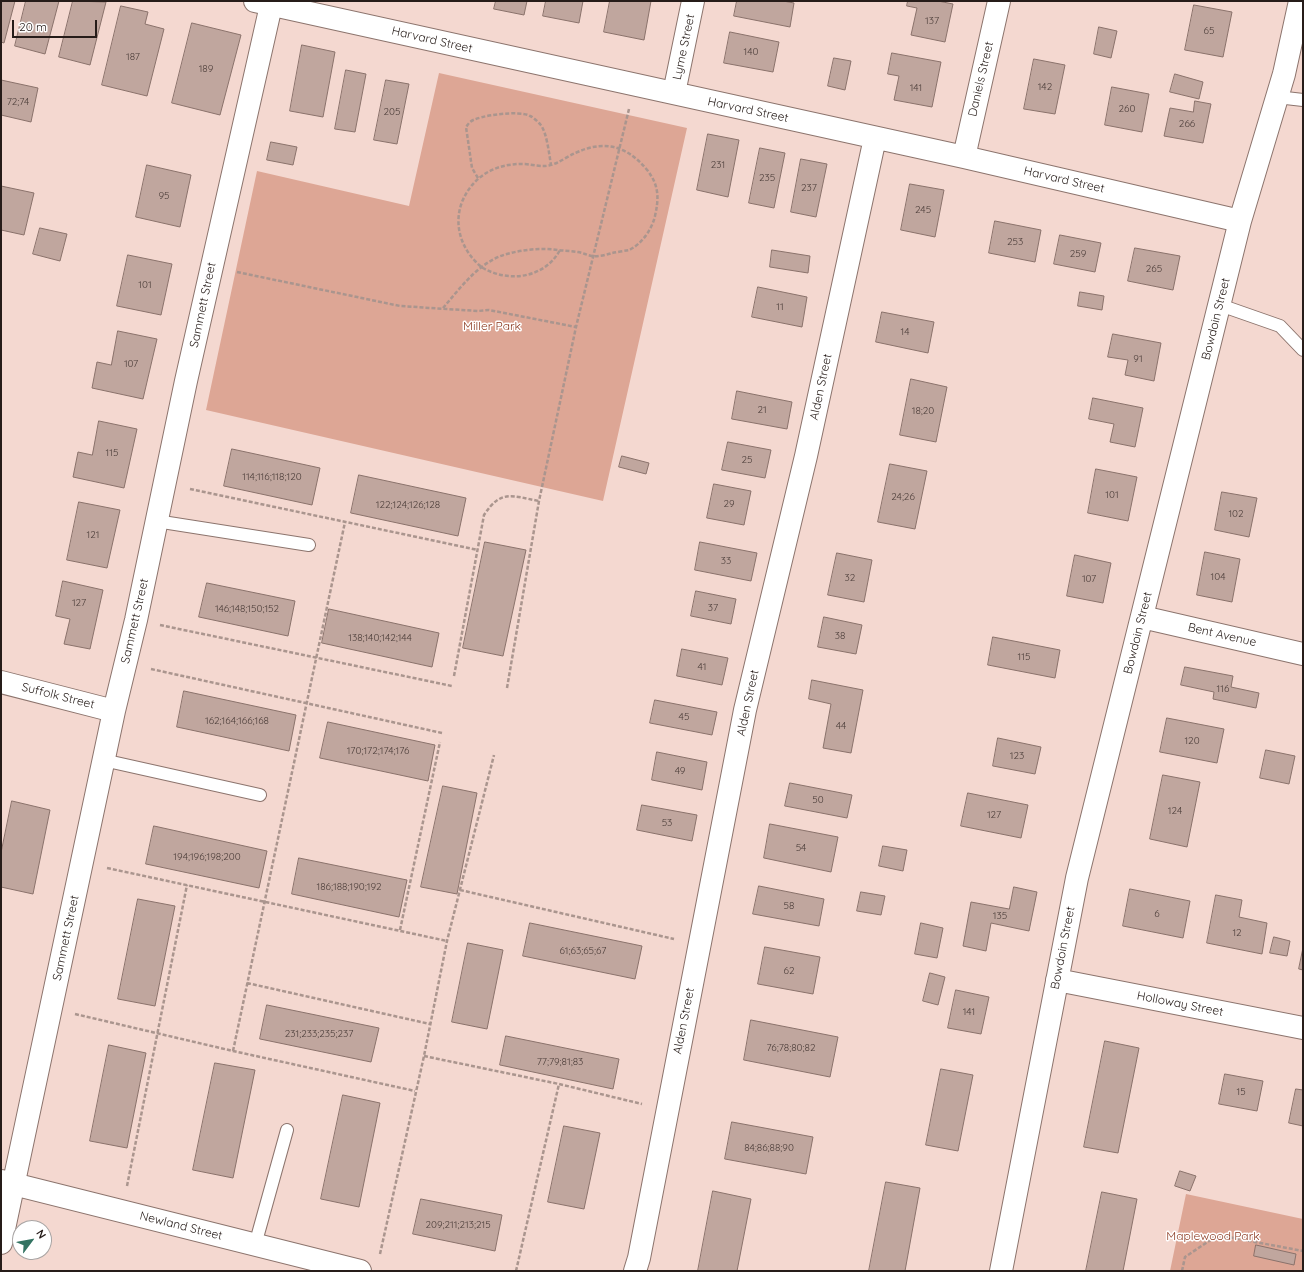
<!DOCTYPE html>
<html>
<head>
<meta charset="utf-8">
<style>
  body { margin:0 }
  #map { position:relative; width:1304px; height:1272px; overflow:hidden; background:#f4d8d0; font-family:Quicksand,sans-serif }
  canvas { display:block }
  .frame { position:absolute; inset:0; border:2px solid #261c19; pointer-events:none }
  .north { position:absolute; left:12px; top:1220px; width:40px; height:40px; box-sizing:border-box; background:#fff; border:1px solid #a8a4a3; border-radius:50%; rotate:58deg; font-size:11px; font-weight:700; line-height:16px; text-align:center; color:#261c19 }
  .north::after { content:''; display:block; margin:auto; width:14px; height:18px; background:#337362; clip-path:polygon(50% 0,100% 100%,50% 72%,0 100%) }
  .scale { position:absolute; left:12px; top:20px; width:85px; height:18px; box-sizing:border-box; border:2px solid #261c19; border-top:0; padding-left:5px; font-size:12px; line-height:14px; white-space:nowrap; color:#261c19; -webkit-text-stroke:3px #fff; paint-order:stroke }
</style>
</head>
<body>
<div id="map">
<canvas width="1304" height="1272"></canvas>
<div class="frame"></div>
<div class="north">N</div>
<div class="scale">20 m</div>
</div>
<script>
const g = document.querySelector('canvas').getContext('2d');
g.lineJoin = 'round';
function fill(path, color) { g.fillStyle = color; g.fill(path, 'evenodd'); }
function trace(path, color, width, dash) { g.strokeStyle = color; g.lineWidth = width; g.lineCap = dash ? 'butt' : 'round'; g.setLineDash(dash || []); g.stroke(path); }
function label(font, color, halo, rows, align = 'center') {
  g.font = font + ' Quicksand,sans-serif'; g.lineWidth = 3; g.setLineDash([]); g.textBaseline = 'middle'; g.strokeStyle = halo; g.fillStyle = color; for (const [text, x, y, turn = 0] of rows) {
    g.save(); g.translate(x, y); g.rotate((+turn || 0) * Math.PI / 180); g.textAlign = isNaN(turn) ? turn : align; if (halo) g.strokeText(text, 0, 0); g.fillText(text, 0, 0); g.restore();
  }
}
fill(new Path2D(`
  M439,73L687,128L603,501L206,410L257,171L409,206Z
  M1186,1194L1303,1219V1271H1170Z`), '#dda695');
const building = new Path2D(`
  M1,1H15L4,43L1,42Z
  M26,1H59L45,54L15,46Z
  M73,1L106,2L90,65L59,57Z
  M496,1H527L524,15L494,9Z
  M546,1H583L579,23L543,16Z
  M610,1H651L644,40L604,32Z
  M737,1H783L794,3L790,27L734,16Z
  M908,1H938L953,4L945,42L911,35L917,8L907,6Z
  M1194,5L1232,12L1223,57L1185,50Z
  M121,6L148,12L145,24L164,29L147,96L102,85Z
  M192,23L241,35L220,115L172,103Z
  M1099,27L1117,31L1111,58L1094,54Z
  M730,32L779,42L773,72L724,63Z
  M302,45L335,52L323,117L290,111Z
  M892,53L941,62L932,107L894,100L899,76L888,74Z
  M834,58L851,61L845,90L828,86Z
  M1034,59L1065,65L1055,114L1024,109Z
  M346,70L366,74L355,132L335,129Z
  M1175,74L1203,82L1199,99L1170,92Z
  M1,80L38,88L31,122L1,115Z
  M386,80L409,84L397,144L374,140Z
  M1112,87L1149,94L1142,132L1105,125Z
  M1195,101L1211,104L1203,143L1164,136L1170,108L1193,112Z
  M708,134L739,140L728,197L697,190Z
  M271,142L297,147L293,165L267,160Z
  M760,148L785,153L774,208L749,203Z
  M801,159L827,164L816,217L791,212Z
  M147,165L191,175L180,227L136,217Z
  M910,184L944,190L935,237L901,230Z
  M1,186L34,193L24,235L1,230Z
  M995,221L1041,230L1035,262L989,253Z
  M40,228L67,234L60,261L33,254Z
  M1060,235L1101,243L1095,272L1054,264Z
  M1135,248L1180,256L1173,290L1128,281Z
  M772,250L810,256L808,273L770,267Z
  M128,255L172,264L161,315L117,306Z
  M758,287L807,297L802,327L752,317Z
  M1080,292L1104,296L1102,310L1078,306Z
  M882,312L934,322L928,353L876,342Z
  M118,331L157,339L143,399L92,388L97,362L111,365Z
  M1113,334L1161,343L1154,381L1125,375L1128,360L1108,357Z
  M911,379L947,387L936,442L900,435Z
  M737,391L792,402L787,429L732,419Z
  M1093,398L1143,408L1135,447L1110,442L1114,424L1089,419Z
  M99,421L137,429L124,488L73,477L78,452L92,455Z
  M728,442L771,450L765,478L722,470Z
  M232,449L320,468L312,505L224,486Z
  M622,456L649,463L646,474L619,467Z
  M890,464L927,471L915,529L878,522Z
  M1096,469L1137,477L1128,521L1088,513Z
  M359,475L466,498L458,536L351,513Z
  M714,484L751,491L744,525L707,518Z
  M1222,492L1257,498L1249,537L1215,530Z
  M79,502L120,510L107,568L67,560Z
  M485,542L526,550L503,656L463,648Z
  M700,542L757,553L751,581L695,570Z
  M1205,552L1240,559L1232,602L1197,595Z
  M837,553L872,560L864,602L828,595Z
  M1075,555L1111,563L1103,603L1067,596Z
  M63,581L103,590L90,649L64,644L70,619L56,616Z
  M207,583L295,601L288,636L199,617Z
  M696,591L736,599L731,624L691,616Z
  M329,609L439,633L432,667L322,643Z
  M824,617L862,625L856,654L818,647Z
  M993,637L1060,650L1055,678L988,665Z
  M682,649L728,658L722,685L677,676Z
  M1185,667L1233,676L1231,687L1259,693L1256,708L1213,699L1214,692L1181,685Z
  M812,680L863,690L851,753L823,748L831,704L809,699Z
  M184,691L296,715L289,751L177,727Z
  M655,700L717,712L712,735L650,723Z
  M1167,718L1224,729L1217,763L1160,752Z
  M328,722L435,745L428,781L320,758Z
  M998,738L1041,747L1035,774L993,766Z
  M1266,750L1295,756L1289,784L1260,778Z
  M657,752L707,762L702,790L652,780Z
  M1163,775L1200,782L1187,847L1150,839Z
  M790,783L852,795L847,818L785,806Z
  M443,786L477,793L457,894L421,887Z
  M968,793L1028,805L1021,838L961,826Z
  M12,801L50,810L33,894L1,887V853Z
  M642,805L697,815L692,841L637,830Z
  M770,824L838,837L831,872L764,858Z
  M154,826L267,851L259,888L146,864Z
  M883,846L907,850L903,871L879,866Z
  M299,858L407,880L399,917L292,894Z
  M759,886L824,899L819,926L753,914Z
  M1014,887L1037,892L1029,931L991,923L986,951L963,946L971,902L1009,909Z
  M1130,889L1190,901L1183,938L1123,926Z
  M861,892L885,896L881,915L857,911Z
  M1216,895L1242,900L1239,917L1267,923L1262,954L1207,943Z
  M138,899L175,906L155,1006L118,999Z
  M530,923L642,946L635,979L523,956Z
  M921,923L943,928L937,958L915,954Z
  M1274,937L1290,941L1287,956L1270,953Z
  M468,943L503,950L487,1029L452,1022Z
  M765,947L820,957L813,994L758,984Z
  M1303,948V970L1299,969Z
  M930,973L945,977L938,1005L923,1001Z
  M956,990L989,997L981,1034L948,1028Z
  M267,1005L379,1028L371,1062L260,1039Z
  M751,1020L838,1037L830,1077L744,1060Z
  M506,1036L619,1059L613,1089L500,1065Z
  M1105,1041L1139,1048L1118,1153L1084,1147Z
  M109,1045L146,1053L127,1148L90,1141Z
  M215,1063L255,1070L233,1178L193,1170Z
  M941,1069L973,1075L958,1151L926,1145Z
  M1225,1074L1263,1081L1257,1111L1219,1104Z
  M1296,1089L1303,1090V1126L1289,1123Z
  M343,1095L380,1103L359,1207L321,1199Z
  M732,1122L813,1137L806,1174L725,1159Z
  M564,1126L600,1133L584,1209L548,1202Z
  M1180,1171L1196,1176L1190,1191L1175,1186Z
  M886,1182L920,1188L905,1271H869Z
  M713,1191L751,1199L737,1271H698Z
  M1102,1192L1137,1199L1123,1271H1086Z
  M421,1199L502,1215L495,1251L413,1234Z
  M1256,1245L1296,1254L1294,1265L1254,1256Z`);
fill(building, '#c0a69e');
trace(building, '#8a726b', 1);
const service = new Path2D(`
  M1277,97L1303,100
  M1220,305L1280,326L1303,350
  M156,521L309,545
  M103,760L260,795
  M255,1245L287,1130`);
const minor = new Path2D(`
  M255,1L964,157L1240,221
  M674,93L693,1
  M964,157L999,1
  M1142,617L1303,654
  M1,682L114,711
  M1057,980L1303,1028
  M1,1181L360,1271
  M1,1243L114,711L136,620L186,381L272,1
  M635,1271L639,1258L745,710L806,456L875,138
  M1001,1271L1077,878L1240,221L1284,74L1300,1`);
trace(service, '#8c746d', 14);
trace(minor, '#8c746d', 24);
trace(new Path2D(`
  M478,178L472,168L466,127C467,126 468,124 470,122C478,115 521,110 530,116C533,117 537,121 540,124C547,132 549,154 551,165
  M237,272L400,306L478,311L489,310L576,327
  M443,308C462,286 481,259 511,253C526,249 543,248 558,250C565,251 572,251 578,252C583,253 587,255 592,256C598,257 606,255 612,253C617,252 624,251 629,250C642,244 652,229 655,216C659,198 659,186 648,171C623,140 596,140 564,159C547,169 543,166 525,164C497,163 473,175 462,202C454,223 460,245 475,261C478,264 480,266 483,268C509,283 545,278 560,250
  M190,489L478,550
  M160,625L452,686
  M151,669L442,733
  M454,676L484,515C501,489 512,496 539,501
  M507,688L539,501L576,327L629,109
  M107,868L447,941
  M460,890L674,939
  M400,930L440,742
  M247,983L430,1024
  M75,1014L233,1051L415,1091
  M233,1051L345,522
  M424,1056L559,1084L642,1104
  M127,1186L187,885
  M380,1254L424,1056L447,941L494,755
  M516,1271L559,1084
  M1182,1271L1185,1257L1218,1235L1303,1251`), '#aa958e', 2.5, [4, 2]);
trace(service, '#fff', 12);
trace(minor, '#fff', 22);
label('10px', '#4c3e3a', null, [
  ["137",932,21],
  ["65",1209,31],
  ["140",751,52],
  ["187",133,57],
  ["189",206,69],
  ["142",1045,87],
  ["141",916,88],
  ["72;74",18,102],
  ["260",1127,109],
  ["205",392,112],
  ["266",1187,124],
  ["231",718,165],
  ["235",767,178],
  ["237",809,188],
  ["95",164,196],
  ["245",923,210],
  ["253",1015,242],
  ["259",1078,254],
  ["265",1154,269],
  ["101",145,285],
  ["11",780,307],
  ["14",905,332],
  ["91",1138,359],
  ["107",131,364],
  ["21",762,410],
  ["18;20",923,411],
  ["115",112,453],
  ["25",747,460],
  ["114;116;118;120",272,477],
  ["101",1112,495],
  ["24;26",903,497],
  ["29",729,504],
  ["122;124;126;128",408,505],
  ["102",1236,514],
  ["121",93,535],
  ["33",726,561],
  ["104",1218,577],
  ["32",850,578],
  ["107",1089,579],
  ["127",79,603],
  ["37",713,608],
  ["146;148;150;152",247,609],
  ["38",840,636],
  ["138;140;142;144",380,638],
  ["115",1024,657],
  ["41",702,667],
  ["116",1223,689],
  ["45",684,717],
  ["162;164;166;168",237,721],
  ["44",841,726],
  ["120",1192,741],
  ["170;172;174;176",378,751],
  ["123",1017,756],
  ["49",680,771],
  ["50",818,800],
  ["124",1175,811],
  ["127",994,815],
  ["53",667,823],
  ["54",801,848],
  ["194;196;198;200",207,857],
  ["186;188;190;192",349,887],
  ["58",789,906],
  ["6",1157,914],
  ["135",1000,916],
  ["12",1237,933],
  ["61;63;65;67",583,951],
  ["62",789,971],
  ["141",969,1012],
  ["231;233;235;237",319,1034],
  ["76;78;80;82",791,1048],
  ["77;79;81;83",560,1062],
  ["15",1241,1092],
  ["84;86;88;90",769,1148],
  ["209;211;213;215",458,1225]
]);
label('12px', '#261c19', '#fff', [
  ["Harvard Street",432,40,13],
  ["Lyme Street",684,47,-78],
  ["Daniels Street",981,79,-77],
  ["Harvard Street",748,110,12],
  ["Harvard Street",1064,180,13],
  ["Sammett Street",203,305,-78],
  ["Bowdoin Street",1216,319,-76],
  ["Alden Street",821,387,-78],
  ["Sammett Street",135,621,-77],
  ["Bowdoin Street",1138,633,-76],
  ["Bent Avenue",1222,635,13],
  ["Suffolk Street",58,696,14],
  ["Alden Street",748,703,-78],
  ["Sammett Street",66,938,-78],
  ["Bowdoin Street",1063,948,-79],
  ["Holloway Street",1180,1004,11],
  ["Alden Street",684,1021,-79],
  ["Newland Street",181,1226,14]
]);
label('12px', '#8a371e', '#fff', [
  ["Miller Park",492,326],
  ["Maplewood Park",1213,1236]
]);
</script>
</body>
</html>
